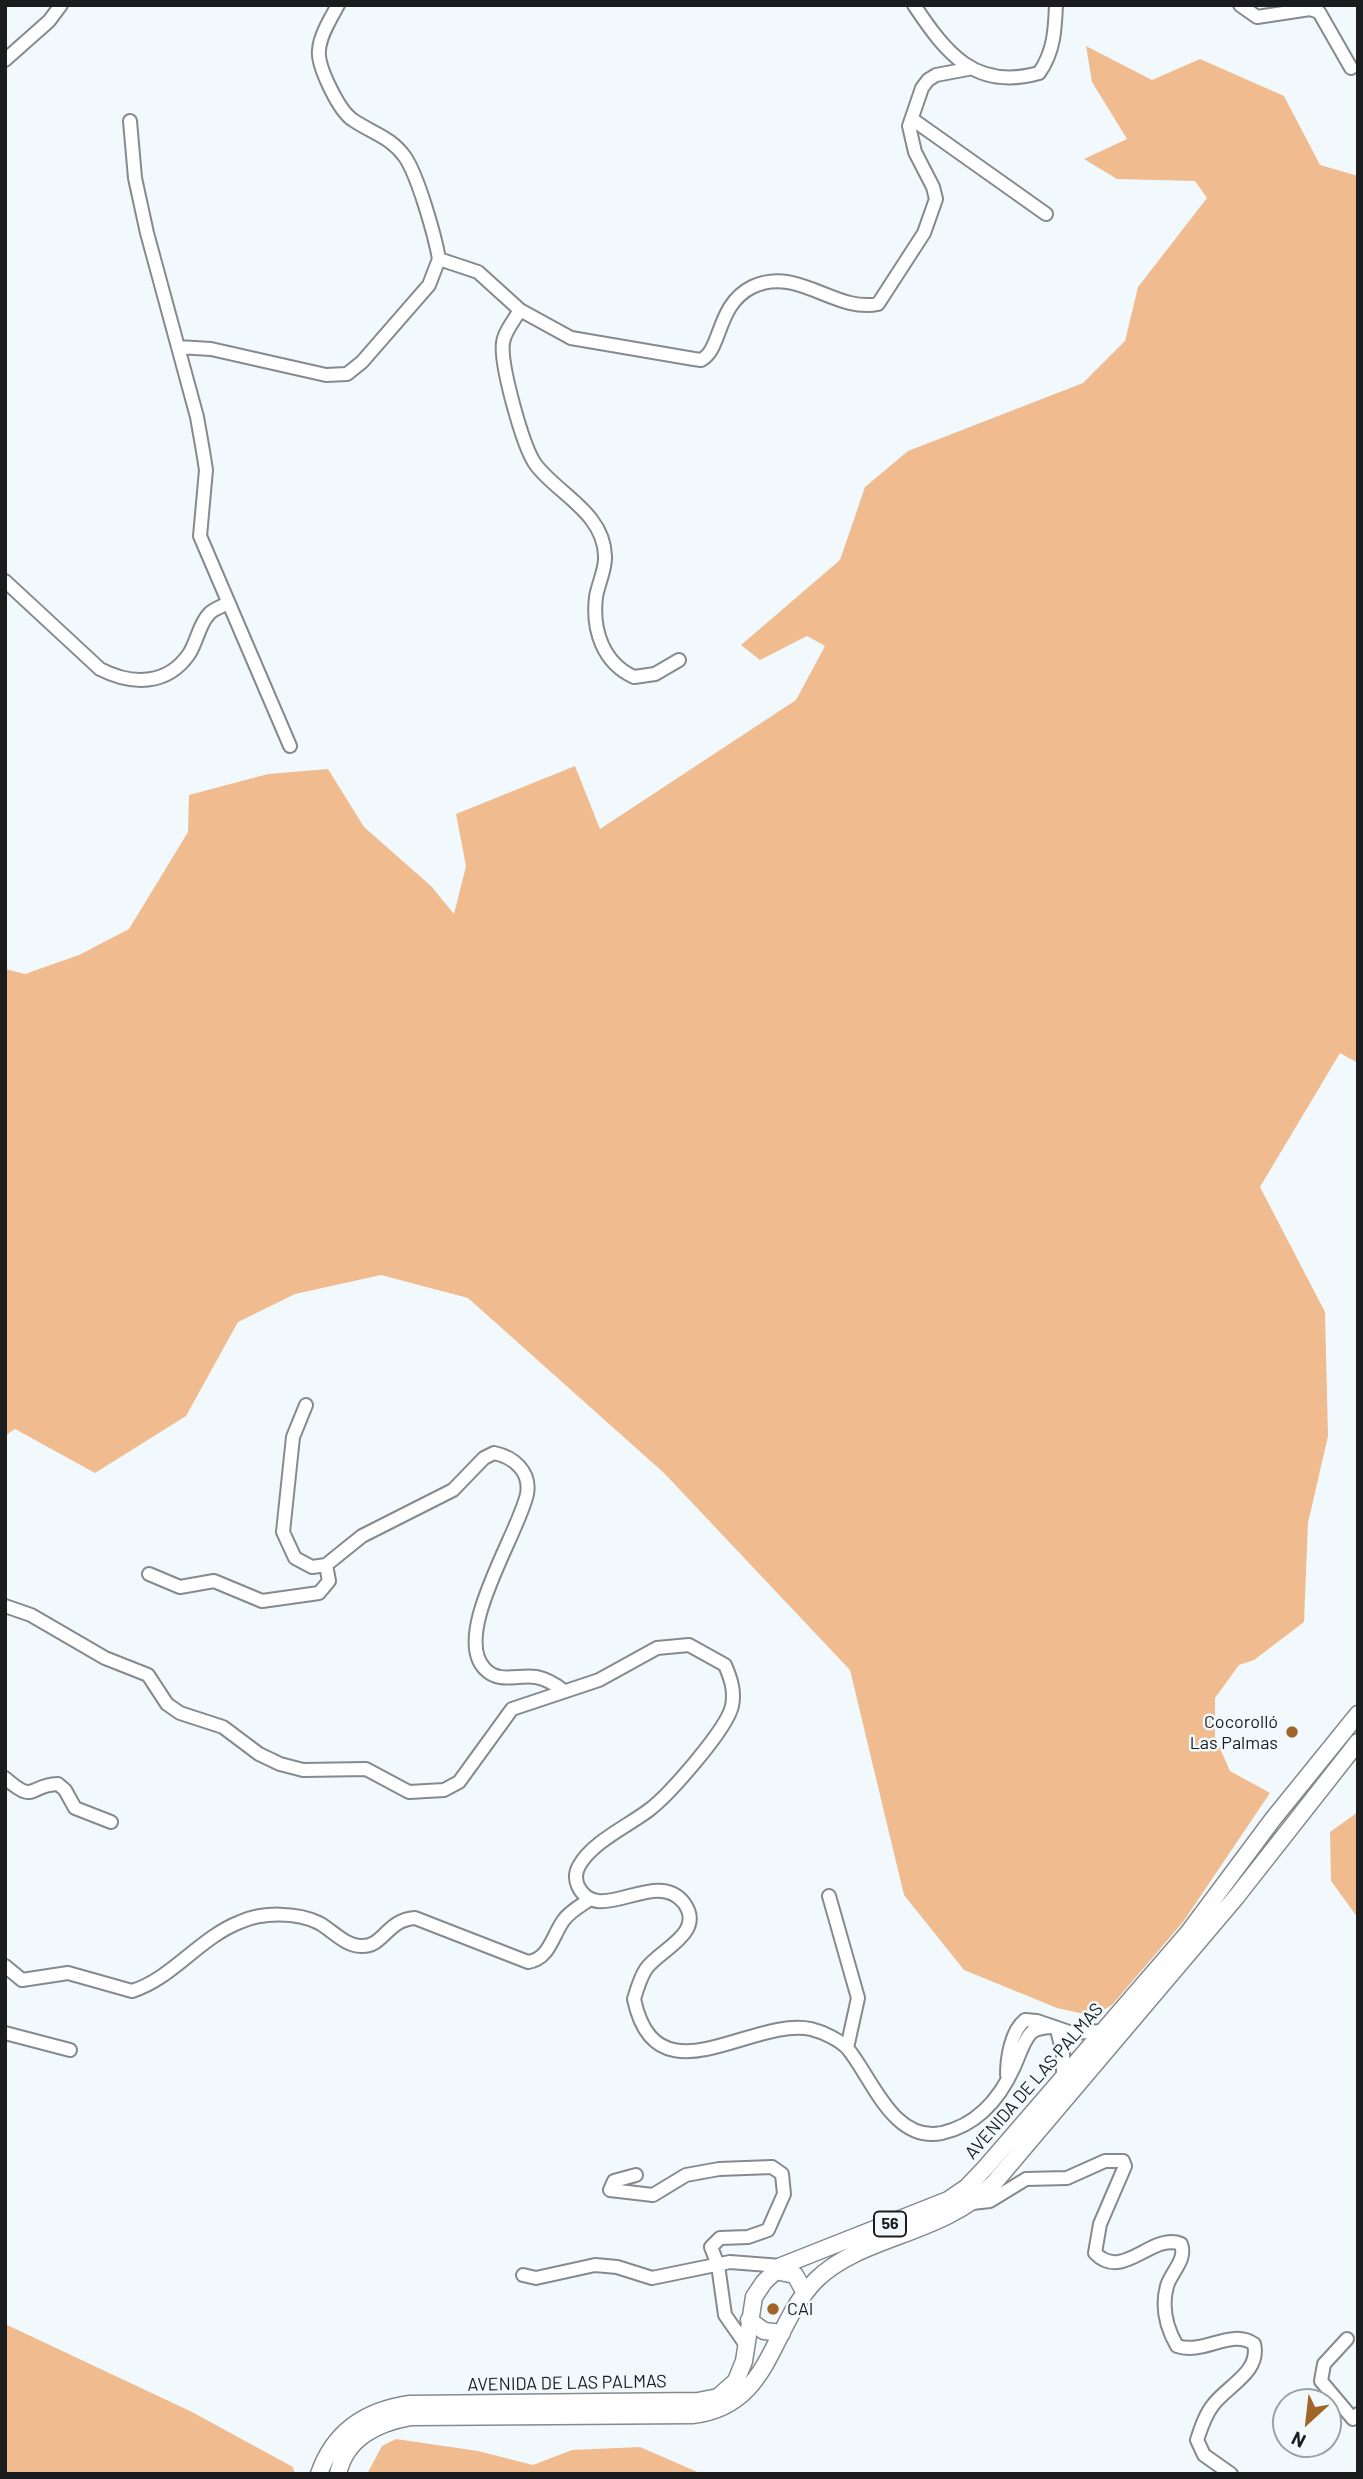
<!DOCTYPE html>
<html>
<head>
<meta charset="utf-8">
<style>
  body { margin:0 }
  #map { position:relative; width:1363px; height:2479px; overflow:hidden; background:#f2f9fd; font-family:Barlow,sans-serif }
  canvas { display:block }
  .frame { position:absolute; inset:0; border:7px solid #1a1c1e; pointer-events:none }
  .north { position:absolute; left:1272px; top:2388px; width:70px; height:70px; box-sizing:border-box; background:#f2f9fd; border:2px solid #9ca1a4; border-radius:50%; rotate:207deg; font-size:19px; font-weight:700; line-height:28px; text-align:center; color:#1a1c1e }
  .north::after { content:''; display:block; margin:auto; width:24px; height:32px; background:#a26529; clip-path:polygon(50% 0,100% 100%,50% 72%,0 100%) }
</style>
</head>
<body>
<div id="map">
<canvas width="1363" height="2479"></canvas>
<div class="frame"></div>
<div class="north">N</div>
</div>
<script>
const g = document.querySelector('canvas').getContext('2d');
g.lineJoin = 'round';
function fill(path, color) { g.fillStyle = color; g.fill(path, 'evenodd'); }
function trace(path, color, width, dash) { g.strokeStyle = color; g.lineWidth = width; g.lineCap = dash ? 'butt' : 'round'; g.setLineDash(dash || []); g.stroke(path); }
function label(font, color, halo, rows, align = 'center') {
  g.font = font + ' Barlow,sans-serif'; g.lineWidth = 5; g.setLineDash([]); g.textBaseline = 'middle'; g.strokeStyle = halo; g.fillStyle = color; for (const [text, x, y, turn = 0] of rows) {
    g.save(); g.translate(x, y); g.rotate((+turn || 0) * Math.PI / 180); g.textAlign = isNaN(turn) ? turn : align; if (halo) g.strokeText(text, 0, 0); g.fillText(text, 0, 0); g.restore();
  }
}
fill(new Path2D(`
  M1086,46L1152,80L1200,59L1284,96L1320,165L1358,176V1063L1340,1053L1260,1187L1325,1312L1328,1436L1308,1523L1304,1622L1254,1660L1239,1665L1215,1698V1737L1230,1771L1270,1793L1183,1922L1112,2005L1093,2016L1057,2008L964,1970L904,1895L850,1670L664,1473L468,1298L381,1275L295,1294L238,1322L186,1416L95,1473L15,1429L5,1436V969L25,974L79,955L129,929L188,832L189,795L268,774L328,769L364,827L431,886L454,914L466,866L456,814L575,766L600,829L796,700L825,646L807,636L760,660L741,645L840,560L865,487L908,451L1083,383L1125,341L1138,287L1207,198L1195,181L1117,179L1084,159L1127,139L1092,82Z
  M1358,1812V1918L1331,1881L1330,1832Z
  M5,2324L192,2412L293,2467L295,2474H5Z
  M396,2439L478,2451L533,2465L572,2450L640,2447L702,2474H367L382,2446Z`), '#f0bc8f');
const minor = new Path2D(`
  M338,5C331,18 320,35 319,50C317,66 339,111 353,120C372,133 391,137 405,157C418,176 435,236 439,259
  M914,5C946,53 975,91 1039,73C1054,52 1055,30 1056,5
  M1240,5L1257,17L1310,9L1319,12L1351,68
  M5,60L49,21L61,5
  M912,119L1046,214
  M130,121L135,178L147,233L197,417L203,451L206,470L200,536L290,746
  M520,310C515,319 504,332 503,343C500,364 523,448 536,465C558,494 604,513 605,556C606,569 598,584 596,597C592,630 603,663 634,677L655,674L679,660
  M178,347L211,349L326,375L347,374L362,362L429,285L439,259L478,272L520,310L571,338L694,359L701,360C722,350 716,305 752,287C797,265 835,313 878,304L924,233L936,199L933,187L915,152L909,126L922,88L928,80L936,75L968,69
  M5,581L100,669C131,685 167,686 189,654C197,642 199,624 209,614C213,609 223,606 228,603
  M306,1405L293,1437L283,1532L295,1558L312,1567L326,1565L362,1536L453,1490L484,1458L494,1453C514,1457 531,1472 527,1494C519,1533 451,1635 485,1669C499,1684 519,1674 536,1677C547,1679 555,1684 564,1691
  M149,1574L180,1587L214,1581L262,1601L319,1593L329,1581L326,1565
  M5,1606L31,1615L105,1658L148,1675L167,1704L180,1713L223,1727L259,1754L280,1764L303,1770L366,1769L409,1792L444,1790L459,1782L512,1709L599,1680L657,1648L689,1645L725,1665C731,1679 735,1691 732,1706C727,1729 669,1795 649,1810C628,1826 592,1842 579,1866C575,1873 575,1879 578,1886C598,1928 656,1866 684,1903C706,1933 659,1950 646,1969C640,1978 637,1989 634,1999C656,2104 752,2016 811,2029C823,2032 840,2040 848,2049C872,2078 893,2143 942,2133C977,2125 1000,2098 1014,2067C1019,2056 1023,2042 1030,2034C1035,2028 1043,2028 1050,2027
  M5,1778C36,1805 28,1785 58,1784L65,1790L75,1808L111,1822
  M829,1896L858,1998L847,2048
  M5,1966L22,1980L68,1973L132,1991C173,1978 199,1938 240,1922C262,1912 297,1912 319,1923C332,1930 345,1946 361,1946C384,1947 386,1920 415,1918L528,1962C549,1959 552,1937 563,1921C569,1912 580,1906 589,1900
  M1057,2030L1063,2053V2076
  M5,2033L70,2050
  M1007,2075C1007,2058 1011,2031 1025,2020L1037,2021L1072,2033L1102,2031
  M636,2175L614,2181L610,2190L653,2195L686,2175L719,2169L772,2167L782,2174L784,2194L768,2230L748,2237L720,2238L711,2247L718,2265L725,2315L746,2345
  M972,2203L990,2201L1026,2179L1067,2178L1105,2161H1123L1125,2166L1100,2224L1095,2253C1123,2282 1152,2232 1181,2244C1187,2260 1171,2272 1167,2286C1161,2308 1166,2327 1177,2346C1204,2355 1231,2328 1254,2344C1261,2372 1227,2386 1213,2405C1205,2415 1201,2428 1197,2440L1204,2455L1231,2474
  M523,2275L536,2278L595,2265L617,2267L652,2278L730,2262L781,2266
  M1347,2339L1324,2364L1321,2381L1353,2419L1358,2414`);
const major = new Path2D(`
  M775,2271L795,2275L805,2293
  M749,2320L764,2331L782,2333
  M319,2474C334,2431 367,2410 410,2404L698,2401L718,2397L736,2381L744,2361L754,2297L764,2282L781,2266L948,2200L967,2187L986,2167L1188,1933L1273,1819L1358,1714
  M338,2474C346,2437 378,2423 411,2417L692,2415C772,2406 769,2328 816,2280C862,2235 941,2236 994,2183L1237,1896L1358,1742`);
trace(minor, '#848a8e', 16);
trace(major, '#848a8e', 19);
trace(minor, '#fff', 12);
trace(major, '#fff', 16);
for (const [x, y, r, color] of [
  [1292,1732,7,"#a26529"],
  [773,2309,7,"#a26529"]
]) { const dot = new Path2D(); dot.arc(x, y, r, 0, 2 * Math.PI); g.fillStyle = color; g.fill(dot); trace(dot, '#f2f9fd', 2.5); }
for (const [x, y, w] of [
  [890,2224,32]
]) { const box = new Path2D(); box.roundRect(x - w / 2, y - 12.5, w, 25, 5); g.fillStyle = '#f2f9fd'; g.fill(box); trace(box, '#1a1c1e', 2); }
label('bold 16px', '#1a1c1e', null, [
  ["56",890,2224]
]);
label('18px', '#1a1c1e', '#f2f9fd', [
  ["Cocorolló",1278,1722],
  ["Las Palmas",1278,1743],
  ["CAI",787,2309,"left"]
], 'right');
label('18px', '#1a1c1e', '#f2f9fd', [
  ["AVENIDA DE LAS PALMAS",1034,2081,-49],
  ["AVENIDA DE LAS PALMAS",567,2383,-1]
]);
</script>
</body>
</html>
